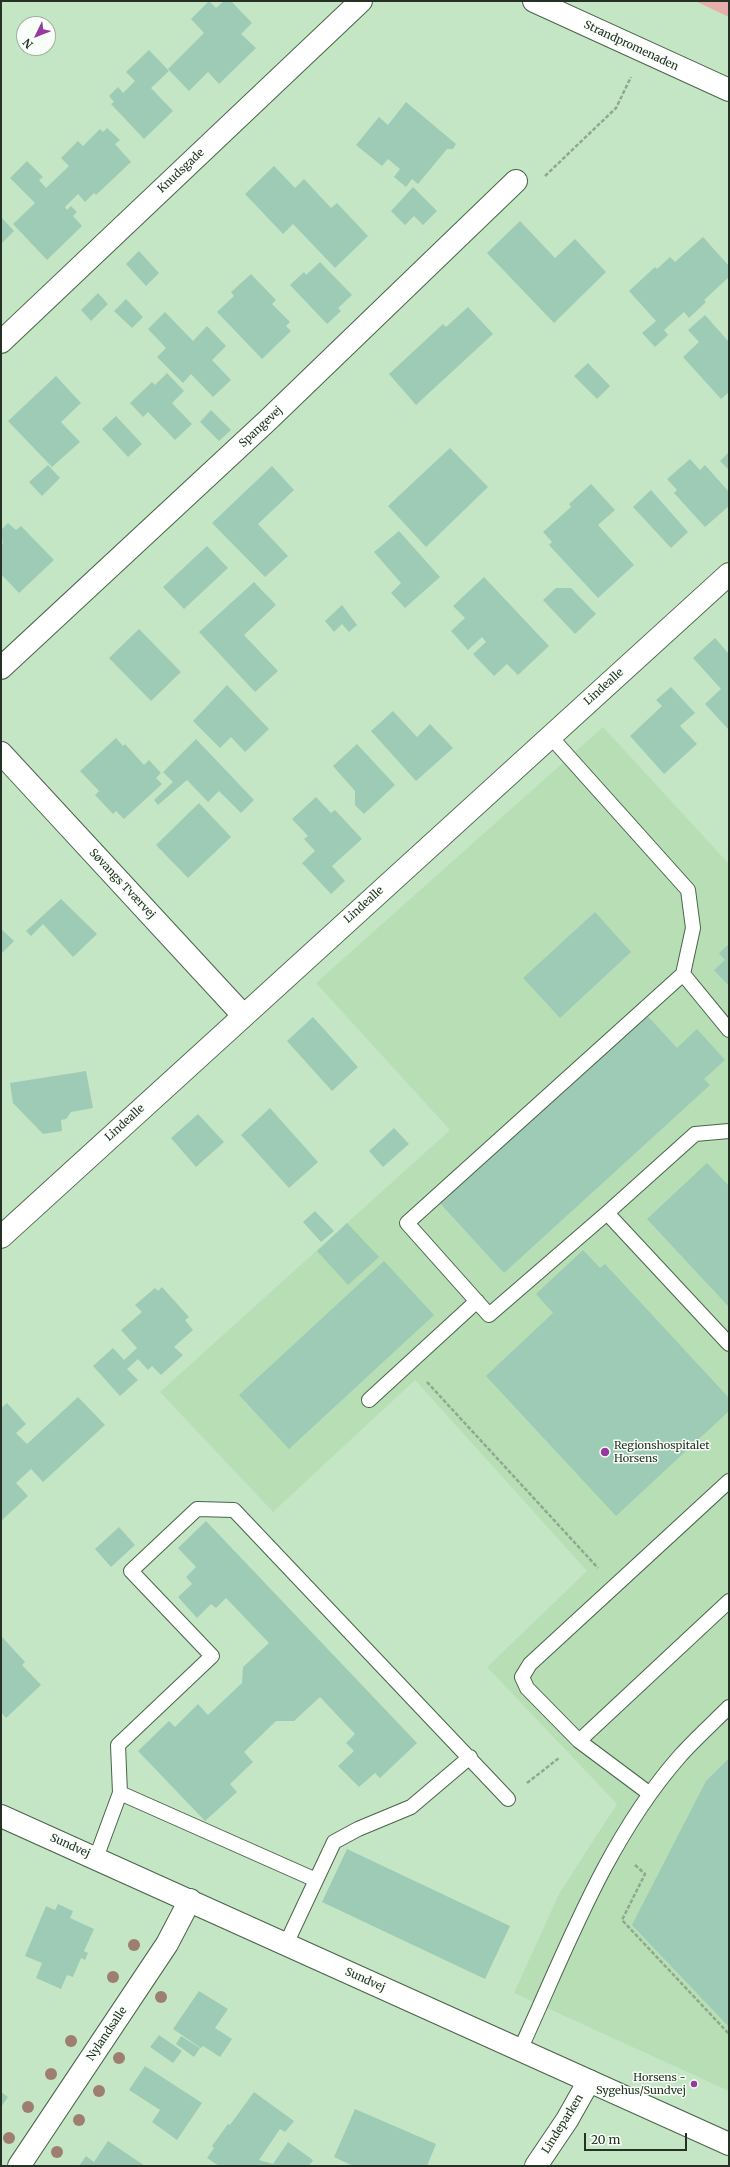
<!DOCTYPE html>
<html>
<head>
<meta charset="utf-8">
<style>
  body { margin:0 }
  #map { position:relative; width:730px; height:2167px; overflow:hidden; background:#c5e6c4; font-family:Merriweather,serif }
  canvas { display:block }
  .frame { position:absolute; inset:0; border:2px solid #253124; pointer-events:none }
  .north { position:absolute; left:16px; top:16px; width:40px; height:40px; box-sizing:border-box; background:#f8fff8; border:1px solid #a4ada3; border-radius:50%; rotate:227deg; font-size:11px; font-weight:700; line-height:16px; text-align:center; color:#253124 }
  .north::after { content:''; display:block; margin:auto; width:14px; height:18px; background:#9838a1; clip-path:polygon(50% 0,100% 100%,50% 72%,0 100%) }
  .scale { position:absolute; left:584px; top:2133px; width:103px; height:18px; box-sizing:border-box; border:2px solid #253124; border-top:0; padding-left:5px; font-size:12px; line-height:14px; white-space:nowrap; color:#253124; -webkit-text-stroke:3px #f8fff8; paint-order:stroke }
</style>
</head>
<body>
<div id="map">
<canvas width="730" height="2167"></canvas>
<div class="frame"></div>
<div class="north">N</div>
<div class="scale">20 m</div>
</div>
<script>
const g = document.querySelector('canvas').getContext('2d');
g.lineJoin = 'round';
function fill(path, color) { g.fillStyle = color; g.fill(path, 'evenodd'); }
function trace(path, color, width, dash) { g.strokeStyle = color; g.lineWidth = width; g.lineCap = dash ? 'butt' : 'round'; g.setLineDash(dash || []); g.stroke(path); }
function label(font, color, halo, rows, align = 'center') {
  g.font = font + ' Merriweather,serif'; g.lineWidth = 3; g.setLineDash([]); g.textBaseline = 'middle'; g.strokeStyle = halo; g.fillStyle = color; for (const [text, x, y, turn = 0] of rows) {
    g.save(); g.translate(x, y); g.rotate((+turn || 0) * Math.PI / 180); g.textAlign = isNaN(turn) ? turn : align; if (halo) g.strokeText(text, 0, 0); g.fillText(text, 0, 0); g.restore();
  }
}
fill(new Path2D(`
  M603,727L729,864V2091L514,1993L560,1892L617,1804L487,1667L587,1571L415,1380L273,1512L160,1392L450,1130L316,983Z`), '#b8deb6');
fill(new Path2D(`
  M695,1H729V17Z`), '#e7afab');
fill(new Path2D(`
  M209,1L216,8L224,1H231L252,23L241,34L256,48L219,84L208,72L189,91L168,69L204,33L191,19Z
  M149,50L169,71L151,88L173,111L144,139L111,104L114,102L109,96L118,87L123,93L135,81L126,72Z
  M406,102L456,144L453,149H447L418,184L412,179L406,187L394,177L400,169L388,159L382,166L356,145L379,117L388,125Z
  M107,128L120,140L115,144L131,162L96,195L94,193L85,202L78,194L65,207L67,210L71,206L77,212L73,216L82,226L47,260L13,224L35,203L10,178L27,161L43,177L39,180L46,188L69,166L61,158L78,141L83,146L100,129L103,132Z
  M274,166L295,188L304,179L331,208L337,203L368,236L335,268L293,224L283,234L245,194Z
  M413,187L437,211L423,225L414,216L405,225L391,211Z
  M1,217L14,231L1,244Z
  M520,221L555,258L575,239L606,272L554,323L487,253Z
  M703,237L729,266V277L704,300L706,302L689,318L684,312L664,330L668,335L655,347L642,333L656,321L629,291L655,267L657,269L670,257L675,262Z
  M139,251L159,273L146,286L126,264Z
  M320,262L352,295L338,308L341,311L327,324L290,285L304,272L306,275Z
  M251,274L276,300L272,304L290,322L286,326L291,331L262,359L217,312L234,296L231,292Z
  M98,293L108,304L91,321L81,310Z
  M126,299L143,317L132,328L114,311Z
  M468,307L493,334L416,405L389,374L443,324L446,327Z
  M165,312L193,341L207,326L226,346L212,360L231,380L213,397L191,374L183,383L157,357L166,348L148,329Z
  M705,315L729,342V392L721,399L683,357L699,342L688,330Z
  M588,363L610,386L597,399L574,376Z
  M167,373L184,391L172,403L192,424L175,440L148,412L143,417L130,403L152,382L155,385Z
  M56,376L81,403L61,422L80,442L52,467L8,421Z
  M211,410L231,430L219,441L200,422Z
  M116,416L142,444L128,457L102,429Z
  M450,448L488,487L426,547L388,506Z
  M729,452V470L720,461Z
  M690,459L700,470L705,465L729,492V506L705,527L674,493L677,490L667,479Z
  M48,465L60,478L42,496L29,482Z
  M272,466L294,490L258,524L288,556L265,577L212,523Z
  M591,484L615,510L598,525L634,565L598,598L549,545L552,542L543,532L571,507L569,504Z
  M651,490L688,532L671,548L633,507Z
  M8,523L16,530L21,526L54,560L19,593L1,574V545L3,543L1,530Z
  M399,531L440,577L405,608L391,593L401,583L374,552Z
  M207,546L228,568L184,609L163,587Z
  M484,577L549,646L518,675L507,664L494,676L473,654L486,642L482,637L468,650L451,631L465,618L453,606Z
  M254,582L276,605L244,635L278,671L255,692L199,632Z
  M556,588H571L596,614L575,634L543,600Z
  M342,605L357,625L349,632L342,624L334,632L325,621Z
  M139,629L181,672L151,701L109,658Z
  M715,638L729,654V730L705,704L721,689L693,658Z
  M227,685L269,729L245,752L231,737L220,748L193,721Z
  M671,687L695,713L680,726L697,744L664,774L630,736L662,706L656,700Z
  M393,711L417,737L430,724L453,748L416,781L371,731Z
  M116,738L123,746L125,744L144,765L149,760L161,773L156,778L162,784L124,819L116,811L113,814L95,795L99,791L80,771Z
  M196,739L254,800L241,813L219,791L208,802L187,780L158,805L154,800L173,782L163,772Z
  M357,744L395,785L364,814L355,805V791L333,766Z
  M316,797L331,813L335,810L362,839L332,866L345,881L331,894L302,863L315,851L304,839L308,836L292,819Z
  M199,803L231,837L188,878L156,845Z
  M61,899L97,934L73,957L43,924L31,936L26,931Z
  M595,912L631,952L560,1018L523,978Z
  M1,929L14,941L1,954Z
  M729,944V986L714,970L725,960L719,953Z
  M644,1012L677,1048L697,1029L725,1060L704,1079L710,1085L504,1273L438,1201Z
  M313,1017L358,1067L332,1091L287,1041Z
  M86,1071L93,1108L71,1112L66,1119L61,1120L62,1131L43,1134L13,1103L10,1083Z
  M270,1108L318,1162L289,1188L241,1135Z
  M198,1114L224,1142L196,1167L171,1138Z
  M394,1128L409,1144L383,1167L369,1151Z
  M707,1163L729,1186V1307L647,1219Z
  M315,1211L334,1231L321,1242L303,1222Z
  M347,1223L379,1257L348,1285L317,1251Z
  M583,1250L600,1268L605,1264L729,1398V1411L616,1516L486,1376L553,1313L536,1294Z
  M384,1261L434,1315L289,1449L239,1395Z
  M162,1287L189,1317L185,1320L193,1330L174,1347L183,1355L161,1375L152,1366L148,1370L138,1359L127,1369L138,1380L120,1396L93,1366L113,1348L124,1360L137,1348L121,1330L142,1312L135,1305L155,1288L158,1291Z
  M78,1397L105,1425L43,1482L31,1469L16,1483L28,1496L1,1521V1408L7,1403L26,1424L16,1433L27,1444Z
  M206,1521L417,1743L380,1778L375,1773L359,1787L338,1766L354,1751L346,1743L355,1734L320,1697L294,1721H276L244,1752L253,1762L230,1784L237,1792L205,1821L138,1751L169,1721L175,1727L198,1704L208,1715L242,1683L243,1667L269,1643L226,1598L216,1608L211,1604L197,1618L178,1597L192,1584L186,1577L196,1567L178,1548Z
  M119,1527L135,1545L111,1567L95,1549Z
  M1,1636L25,1662L22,1665L41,1685L6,1718L1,1712Z
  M729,1758V2027L632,1925L706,1781Z
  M347,1849L510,1926L485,1979L322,1902Z
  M58,1904L73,1911L70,1918L94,1929L84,1951L88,1953L85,1960L81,1958L73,1977L67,1975L61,1989L36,1978L42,1963L25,1956L46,1906L55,1910Z
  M199,1991L228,2009L215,2028L232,2039L220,2057L203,2046L201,2048L173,2029Z
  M159,2035L182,2051L173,2063L150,2047Z
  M181,2036L200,2048L194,2057L176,2044Z
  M145,2066L202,2103L177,2140L152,2122L160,2110L129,2090Z
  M1,2092L8,2097L1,2107Z
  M254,2092L294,2121L285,2132L280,2129L259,2160L273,2164L288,2142L313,2160L309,2166H219L207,2158L214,2148L212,2146L228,2124L230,2125Z
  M355,2109L436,2144L427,2166H353L334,2157Z
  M108,2141L145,2166H79L86,2156L94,2162Z`), '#9dcbb5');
const lane = new Path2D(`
  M550,736L688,890L693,928L683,974L407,1223L489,1315L607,1213L695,1134L729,1131
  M683,974L729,1030
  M607,1213L729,1344
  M369,1400L477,1301
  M579,1741L729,1601
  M650,1794L579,1741L527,1688L522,1677L530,1664L729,1481
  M96,1858L120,1793
  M316,1880L120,1793L118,1745L212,1656L131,1571L197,1509L234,1510L508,1799
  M286,1944L334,1842L358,1829L411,1807L470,1757
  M520,2050C566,1950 606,1840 680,1756C695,1739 713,1723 729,1707`);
const street = new Path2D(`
  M1,342L361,1
  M1,668L268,420L516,181
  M1,753L243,1015
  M1,1237L729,574
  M19,2166L167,1944L190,1900
  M536,2166L567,2120L589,2081`);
const secondary = new Path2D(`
  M534,1L729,90
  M1,1816L729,2144`);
trace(lane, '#486548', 16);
trace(street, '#486548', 24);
trace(secondary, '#486548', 24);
trace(new Path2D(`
  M545,176L616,108L631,77
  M427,1382L598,1568
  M527,1783L559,1758
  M635,1865L645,1874L622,1920L729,2034`), '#8fa88e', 2.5, [4, 2]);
trace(lane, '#fff', 14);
trace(street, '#fff', 22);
trace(secondary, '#fff', 22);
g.fillStyle = '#9e7f6f';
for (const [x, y] of [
  [134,1945],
  [113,1977],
  [161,1997],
  [71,2041],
  [119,2058],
  [51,2074],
  [99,2091],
  [28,2107],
  [79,2120],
  [9,2138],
  [57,2152]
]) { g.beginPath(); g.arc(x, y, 6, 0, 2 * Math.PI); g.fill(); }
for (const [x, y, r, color] of [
  [605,1452,5,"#9838a1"],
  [694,2084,4,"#9838a1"]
]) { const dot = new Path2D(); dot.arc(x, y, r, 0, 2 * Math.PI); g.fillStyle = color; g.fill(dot); trace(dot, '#f8fff8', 1.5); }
label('11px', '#253124', '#f8fff8', [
  ["Strandpromenaden",631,46,25],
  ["Knudsgade",181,171,-43],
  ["Spangevej",261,427,-43],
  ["Lindealle",604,687,-42],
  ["Søvangs Tværvej",122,884,47],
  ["Lindealle",364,905,-42],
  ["Lindealle",125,1123,-42],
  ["Sundvej",70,1846,24],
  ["Sundvej",365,1980,24],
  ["Nylandsalle",107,2034,-56],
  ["Lindeparken",563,2124,-58]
]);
label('11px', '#253124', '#f8fff8', [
  ["Regionshospitalet",614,1446],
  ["Horsens",614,1459],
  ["Horsens -",686,2078,"right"],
  ["Sygehus/Sundvej",686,2091,"right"]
], 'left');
</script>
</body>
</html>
